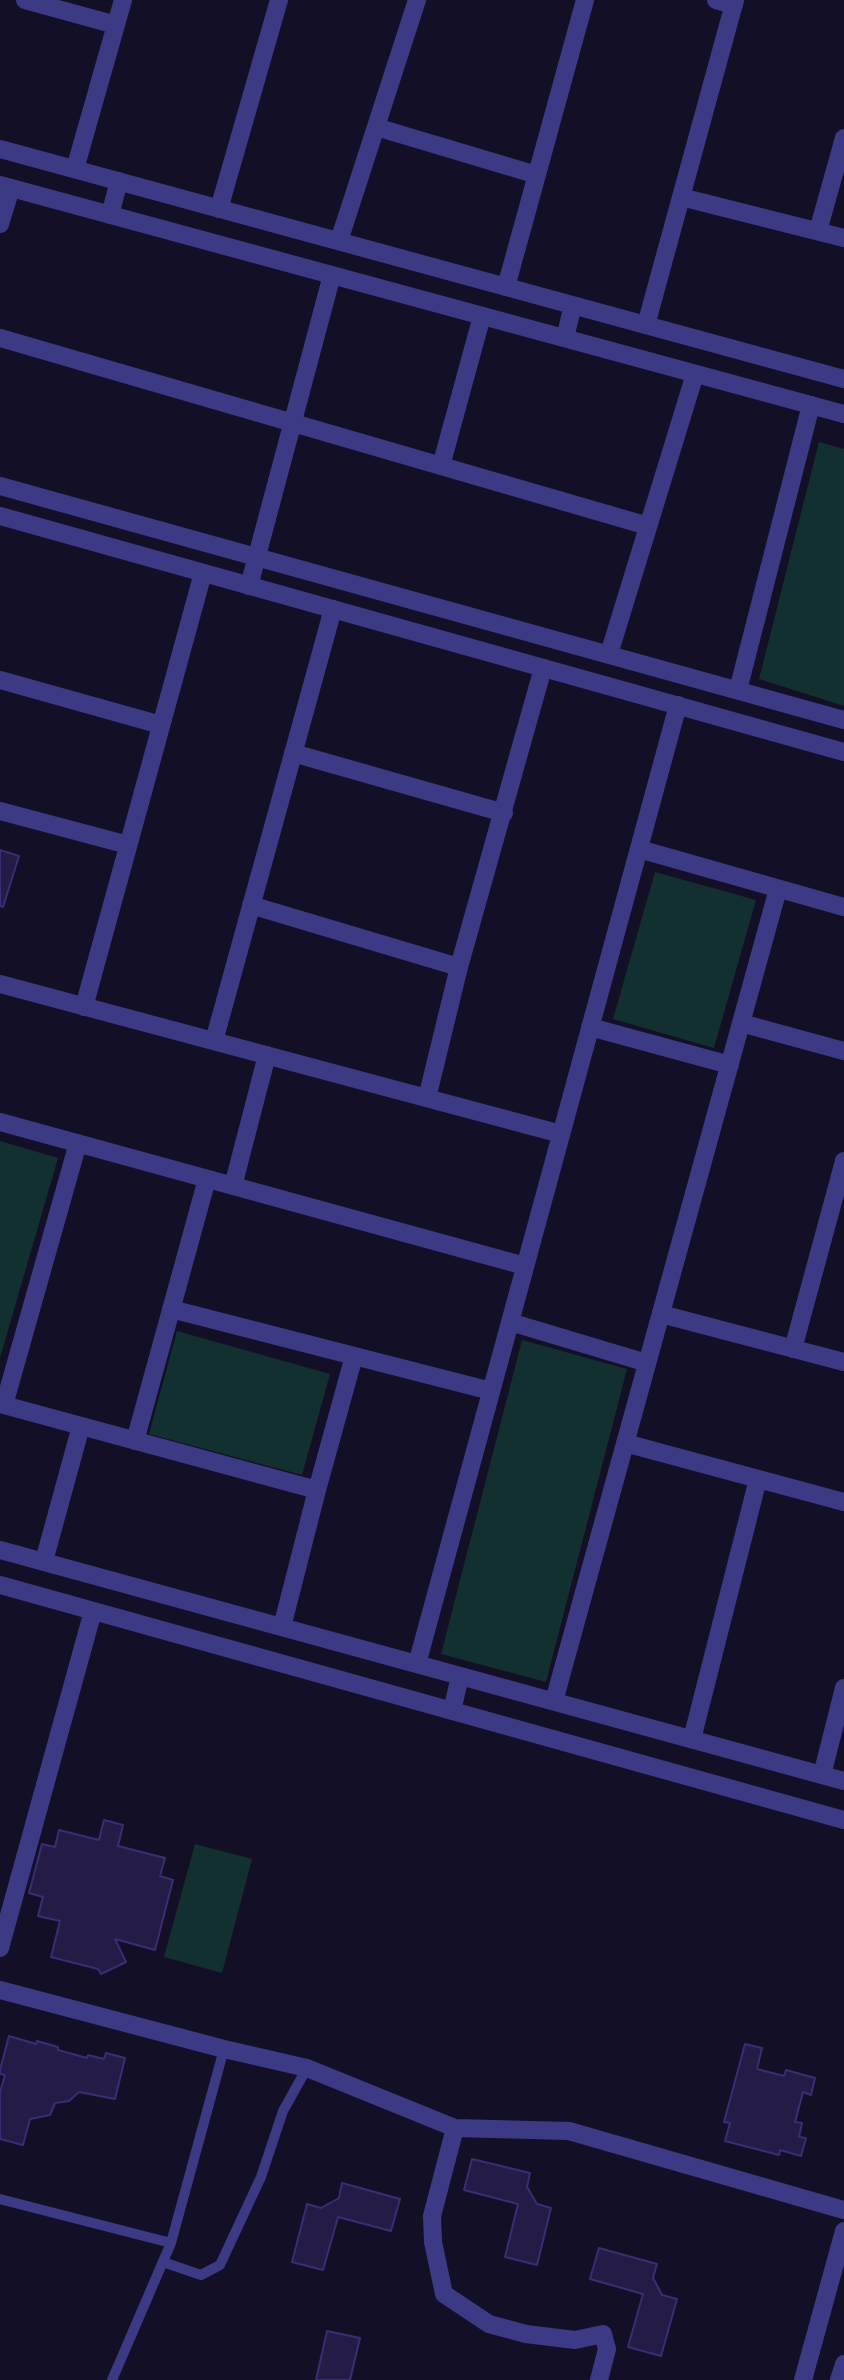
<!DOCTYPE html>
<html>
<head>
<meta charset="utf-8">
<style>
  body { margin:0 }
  canvas { display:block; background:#130f26 }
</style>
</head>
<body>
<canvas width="844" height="2380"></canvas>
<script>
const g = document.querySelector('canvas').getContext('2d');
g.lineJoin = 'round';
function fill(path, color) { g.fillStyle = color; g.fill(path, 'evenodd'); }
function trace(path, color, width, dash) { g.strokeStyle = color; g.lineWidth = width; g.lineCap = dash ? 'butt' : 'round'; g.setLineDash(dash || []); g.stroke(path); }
fill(new Path2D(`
  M819,442L844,449V706L759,679Z
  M655,872L756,900L714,1048L613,1019Z
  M0,1141L58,1158L0,1358Z
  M177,1331L330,1374L302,1475L149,1434Z
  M522,1340L627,1369L546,1682L441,1654Z
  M195,1844L252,1859L222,1973L164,1957Z`), '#12302f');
const building = new Path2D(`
  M0,850L19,856L3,907L0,906Z
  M104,1820L123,1825L118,1846L165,1858L160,1876L173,1880L155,1950L115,1939L126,1962L101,1974L98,1969L51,1957L60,1921L38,1916L43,1897L29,1893L42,1844L55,1847L59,1830L99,1840Z
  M9,2036L36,2044L37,2041L58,2047V2050L87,2058L88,2055L104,2059L106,2053L125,2058L115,2099L79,2092L69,2101L55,2103L50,2115L30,2119L23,2145L0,2139V2092L5,2075L0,2074V2070Z
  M745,2044L762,2048L757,2069L784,2076L786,2070L815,2078L811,2095L803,2092L795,2122L802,2123L799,2137L806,2138L801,2156L780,2150L779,2155L725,2141L730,2123L724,2122Z
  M472,2159L530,2173L527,2187L537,2204L551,2208L537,2265L505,2257L518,2204L464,2190Z
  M342,2183L400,2199L391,2231L338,2217L323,2270L292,2262L307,2204L321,2208L339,2198Z
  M599,2248L657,2264L653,2278L662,2295L677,2299L661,2356L628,2347L643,2294L590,2279Z
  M327,2331L360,2338L350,2380H316Z`);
fill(building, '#241b47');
trace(building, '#3b2d73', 2);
trace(new Path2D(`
  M0,2199L171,2243
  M163,2262L201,2275L220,2265L261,2177L283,2111L307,2068
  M112,2380L171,2243L224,2049`), '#3d3a85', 10);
trace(new Path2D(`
  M25,0L116,25
  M716,0L734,5
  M376,127L537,175
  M75,169L123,0
  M681,197L844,238
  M219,209L279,0
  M0,224L11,188
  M818,231L844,138
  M339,241L417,0
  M506,287L585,0
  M646,325L735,0
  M0,338L648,526
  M441,466L482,316
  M249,586L332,275
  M609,654L695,374
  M0,680L161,725
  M738,690L811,405
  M293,753L504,813
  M0,811L128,845
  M639,849L844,907
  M251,905L459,967
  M0,984L561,1134
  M84,1007L203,573
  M741,1023L844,1051
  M590,1027L730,1065
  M214,1041L333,609
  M427,1098L459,967L543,668
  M0,1122L525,1266
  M233,1186L267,1055
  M171,1309L491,1391
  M661,1314L844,1362
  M510,1322L647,1363
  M793,1349L844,1161
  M0,1404L317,1490
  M4,1405L78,1143
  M135,1441L207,1179
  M625,1443L844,1502
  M0,1550L844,1781
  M44,1561L81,1426
  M0,1585L844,1820
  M282,1627L317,1490L354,1356
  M417,1664L678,705
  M554,1701L778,889
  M452,1711L460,1676
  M692,1739L758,1479
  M822,1775L844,1688
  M0,1948L93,1611
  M0,1990L224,2049L307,2068L455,2128L569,2131L844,2210
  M455,2128L432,2216L433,2242L444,2294L489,2324L526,2334L575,2340L603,2334L607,2349L599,2380`), '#3d3a85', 18);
trace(new Path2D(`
  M0,149L844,379
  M0,185L844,414
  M110,215L119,181
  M565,338L573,305
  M0,486L844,720
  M0,516L844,752
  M803,2380L844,2231
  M839,2380L844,2364`), '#3d3a85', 18);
</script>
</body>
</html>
